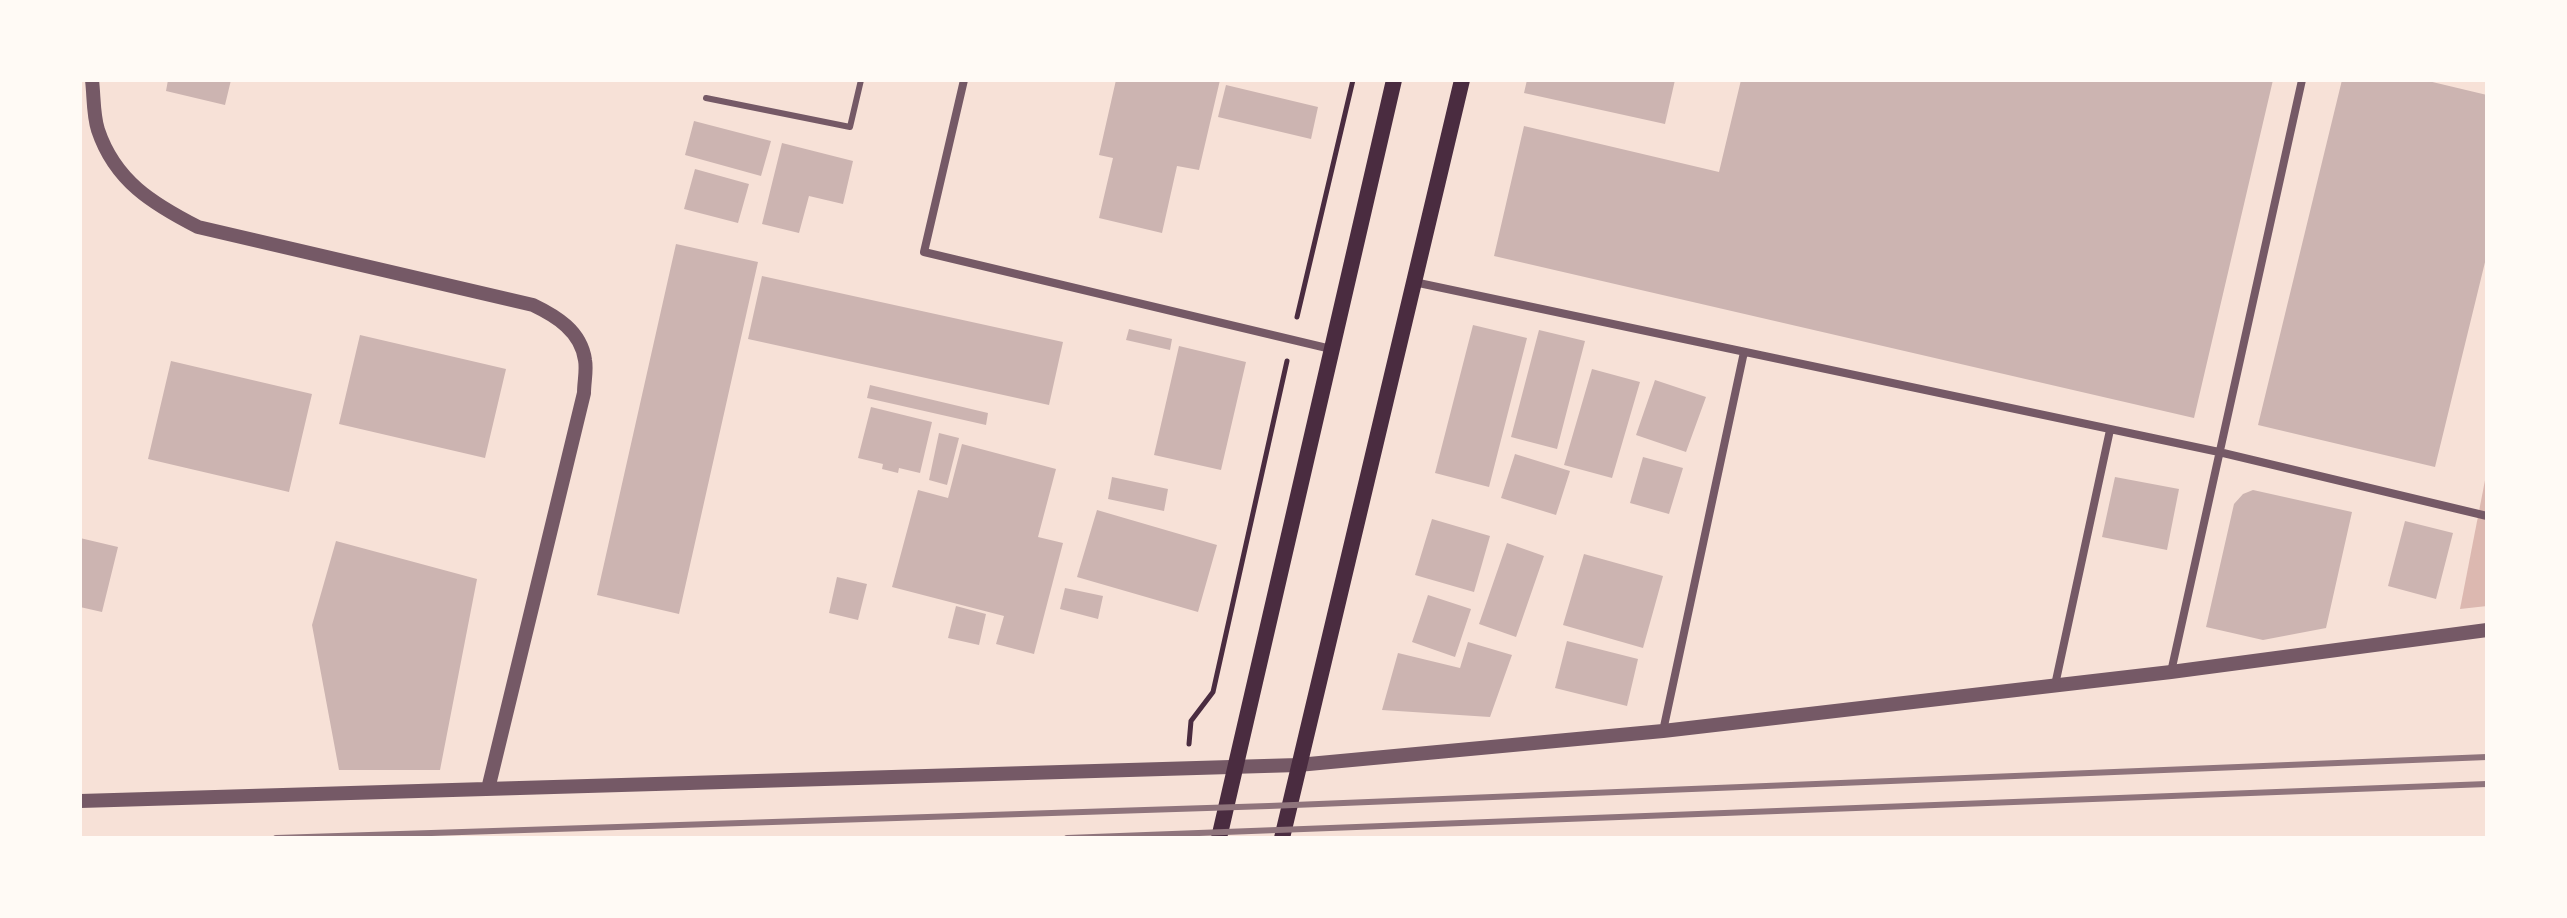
<!DOCTYPE html>
<html>
<head>
<meta charset="utf-8">
<style>
  body { margin:0 }
  #map { position:relative; width:2567px; height:918px; overflow:hidden; background:#f7e1d7; font-family:Manrope,sans-serif }
  canvas { display:block }
  .frame { position:absolute; inset:0; border:82px solid #fffaf5; pointer-events:none }
</style>
</head>
<body>
<div id="map">
<canvas width="2567" height="918"></canvas>
<div class="frame"></div>
</div>
<script>
const g = document.querySelector('canvas').getContext('2d');
g.lineJoin = 'round';
function fill(path, color) { g.fillStyle = color; g.fill(path, 'evenodd'); }
function trace(path, color, width, dash) { g.strokeStyle = color; g.lineWidth = width; g.lineCap = dash ? 'butt' : 'round'; g.setLineDash(dash || []); g.stroke(path); }
fill(new Path2D(`
  M2487,470V606L2460,609Z`), '#dcb8b0');
fill(new Path2D(`
  M168,80H231L225,105L166,91Z
  M1116,80H1220L1199,170L1177,166L1162,233L1099,218L1113,158L1099,155Z
  M1527,80H1675L1665,124L1524,93Z
  M1741,80H2273L2194,418L1494,256L1524,126L1719,172Z
  M2342,80H2424L2487,95V254L2435,467L2258,425Z
  M1226,85L1318,107L1311,139L1218,117Z
  M694,121L771,141L761,176L685,155Z
  M782,143L853,161L843,204L809,196L799,233L762,224Z
  M695,169L749,184L738,223L684,209Z
  M676,244L758,262L679,614L597,595Z
  M762,276L1063,342L1049,405L748,339Z
  M1473,325L1527,338L1489,487L1435,473Z
  M1129,329L1172,339L1170,350L1126,340Z
  M1539,330L1585,341L1557,449L1511,437Z
  M360,335L506,369L485,458L339,424Z
  M1179,346L1246,362L1221,470L1154,455Z
  M171,361L312,394L289,492L148,459Z
  M1592,369L1640,382L1612,478L1564,465Z
  M1655,380L1706,397L1686,452L1636,435Z
  M870,385L988,413L986,425L867,398Z
  M871,407L932,422L920,473L899,468L898,473L882,469L883,464L858,458Z
  M939,433L959,438L947,485L929,480Z
  M962,444L1056,469L1038,537L1063,543L1034,654L996,644L1004,616L892,587L918,490L948,498Z
  M1515,454L1570,471L1556,515L1501,498Z
  M1643,457L1683,468L1669,514L1630,503Z
  M1112,477L1168,489L1164,511L1108,499Z
  M2115,477L2179,489L2167,550L2102,537Z
  M2253,490L2352,512L2326,628L2263,640L2206,627L2234,504L2243,494Z
  M1097,510L1217,545L1198,612L1077,577Z
  M1432,519L1490,536L1474,592L1415,575Z
  M2405,521L2453,533L2436,599L2388,586Z
  M80,538L118,547L102,612L80,607Z
  M336,541L477,579L440,770H339L312,625Z
  M1507,543L1544,556L1516,637L1479,624Z
  M1584,554L1663,576L1643,648L1563,625Z
  M837,577L867,584L858,620L829,613Z
  M1065,588L1103,596L1098,619L1060,609Z
  M1428,595L1471,609L1455,657L1412,642Z
  M956,606L986,614L979,645L948,638Z
  M1567,641L1638,659L1627,706L1555,688Z
  M1468,642L1512,655L1490,717L1382,710L1398,653L1460,668Z`), '#ccb4b1');
trace(new Path2D(`
  M1297,317L1353,80
  M1189,744L1191,721L1213,692L1287,361`), '#4a2c40', 5);
trace(new Path2D(`
  M706,98L850,127L861,80`), '#755966', 6);
trace(new Path2D(`
  M964,80L924,252L1331,349
  M1414,282L2219,452L2487,516
  M2171,672L2302,80
  M2055,685L2110,430
  M1663,731L1744,352`), '#755966', 8);
trace(new Path2D(`
  M92,80C94,96 93,115 98,130C115,181 153,204 198,227L533,305C556,316 581,331 585,360C587,370 584,382 584,393L488,789
  M80,801L1298,765L1663,731L2171,672L2487,630`), '#755966', 14);
trace(new Path2D(`
  M1219,838L1394,80
  M1282,838L1462,80`), '#4a2c40', 16);
trace(new Path2D(`
  M276,838L1269,806L2487,757
  M1067,838L2487,784`), '#8f747c', 6);
</script>
</body>
</html>
